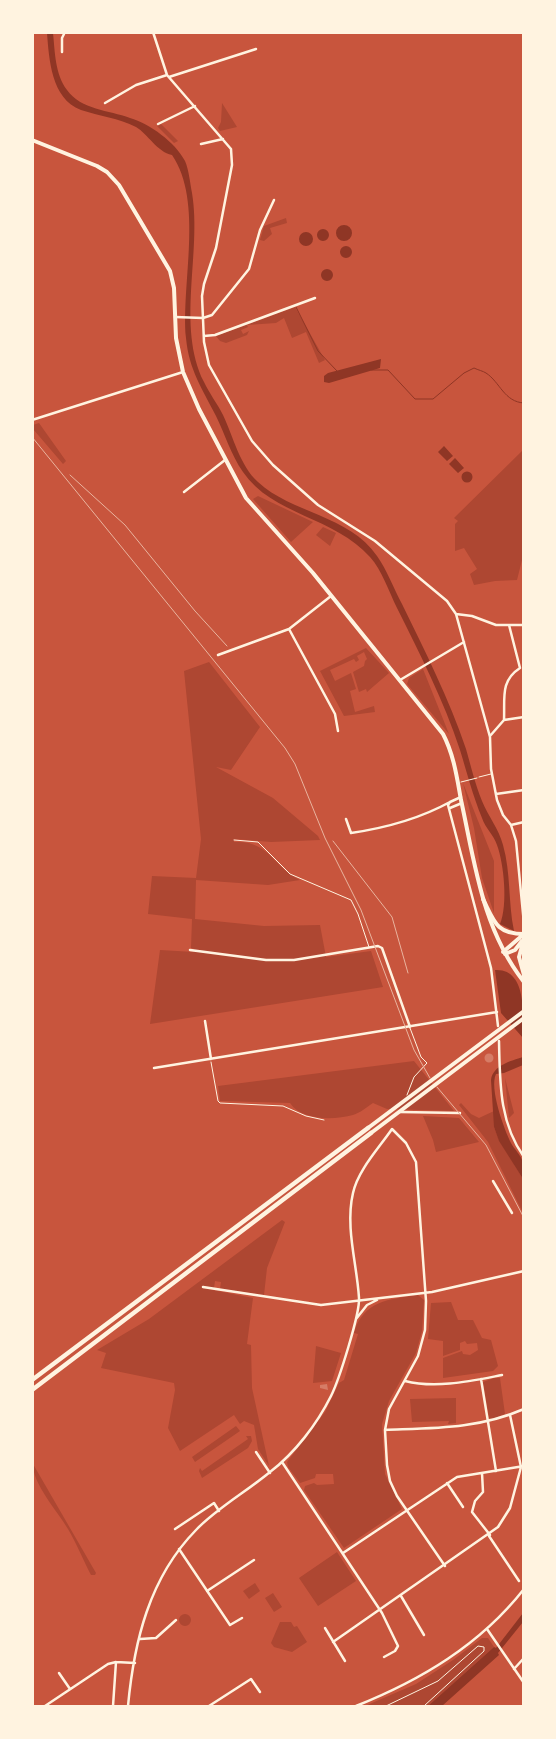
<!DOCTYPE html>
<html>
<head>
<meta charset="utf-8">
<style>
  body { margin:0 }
  #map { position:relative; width:556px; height:1739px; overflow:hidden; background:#c8553d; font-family:Cabin,sans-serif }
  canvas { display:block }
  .frame { position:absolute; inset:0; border:34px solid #fff3e0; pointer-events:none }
</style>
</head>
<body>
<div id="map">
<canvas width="556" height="1739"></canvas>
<div class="frame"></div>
</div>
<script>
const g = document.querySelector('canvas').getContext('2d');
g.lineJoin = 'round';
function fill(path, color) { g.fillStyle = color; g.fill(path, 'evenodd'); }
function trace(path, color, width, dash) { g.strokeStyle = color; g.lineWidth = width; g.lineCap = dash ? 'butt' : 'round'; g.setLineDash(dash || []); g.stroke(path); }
fill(new Path2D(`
  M222,103L237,127L220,131L218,128L221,122Z
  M161,124L178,141L174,143L157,126Z
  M286,218L287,223L270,228L272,234L264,241L260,240L264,226Z
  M295,307L325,360L319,363L306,332L292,338L284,318L276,323L247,325L248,327L241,330L243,334L249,331L247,335L226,343L220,341L216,336Z
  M39,423L66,461L63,464L33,429V425Z
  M523,450V556L517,580L495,581L474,585L470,574L477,569L464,548L455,551V524L458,521L454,518Z
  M258,496L313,522L291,542L253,499Z
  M323,527L336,533L330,546L316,535Z
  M366,648L389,673L367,692L366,689L359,692L353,672L364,666L365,661L367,659L364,652L357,656L359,660L356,662L354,659L330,670L335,681L351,673L356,689L350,691L355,712L374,706L375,712L344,716L320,671Z
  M209,662L260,727L231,770L216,767L273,798L318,836L320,840L271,842L234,839V842C270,840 272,867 300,880L268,885L196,880L195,919L264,926L320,925L326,957L371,951L383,987L150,1024L160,950L194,952V949L191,948L192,919L148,914L152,876L196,878L201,839L184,671Z
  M423,669L449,734L407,684L409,678Z
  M463,783L494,861V913L482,878L474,828Z
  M414,1061L454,1111L387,1109L373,1103C367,1107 360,1113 353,1115C334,1120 302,1121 290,1103L220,1101L218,1086Z
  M505,1078L514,1113L509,1118Z
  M461,1103L471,1114L479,1118L494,1111V1127L499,1140L523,1179V1213L488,1142L459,1105Z
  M423,1116L459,1118L479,1142L436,1152L433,1140Z
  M282,1220L285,1222L267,1268L264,1295L220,1289L221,1282L215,1281L214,1288L204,1286L203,1288L253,1298L247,1344L251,1345L252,1388L269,1466L258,1449L254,1425L244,1421L240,1424L234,1415L180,1451L168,1428L175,1390L174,1383L101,1368L106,1353L97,1350L149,1319Z
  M418,1295L424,1300L422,1331L416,1353L389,1401L382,1424L385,1474L402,1509L344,1548L304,1490L305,1486L314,1483L317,1485L334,1484L333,1474H316L315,1478L300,1483L288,1467L287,1462L325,1412L339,1383L344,1380L358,1334L354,1333C363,1301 389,1299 418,1295Z
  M451,1302L458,1320H473L482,1338L491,1340L498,1366L493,1371L443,1378V1358L462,1351L463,1354L470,1355L478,1350L477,1343L467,1344L465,1341L460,1343V1350L443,1356V1341L428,1339L431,1303Z
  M316,1346L341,1353L332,1381L313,1383Z
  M494,1378H500L505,1414L492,1419L489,1418L483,1382Z
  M456,1398V1423L448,1424L449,1421L412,1422L410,1399Z
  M236,1426L240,1431L195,1462L192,1457Z
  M246,1436H251L252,1441L248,1448L202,1478L199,1471L200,1468L202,1471L248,1439Z
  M33,1464L96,1573L95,1575H91C83,1560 77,1544 68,1529C58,1512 32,1483 33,1464Z
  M337,1552L356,1581L318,1606L299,1578Z
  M255,1583L260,1591L249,1599L243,1591Z
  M273,1593L282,1607L274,1612L265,1598Z
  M179 1620a6 6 0 1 1 12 0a6 6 0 1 1-12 0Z
  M280,1622H291L294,1627L297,1626L307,1642L292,1652L274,1647L271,1643Z
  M482,1638H488L494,1647L428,1706H365L416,1684L453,1660Z`), '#ae4732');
fill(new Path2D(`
  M47,33H53C55,52 55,74 67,90C81,110 109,110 130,118C150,124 175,142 185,161C189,170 190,183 192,193C202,253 176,326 204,382C209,393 217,403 223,415C233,436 240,466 258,482C291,513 349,515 377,556C387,570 394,589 402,604C425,651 449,699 466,749C471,766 475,784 482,801C488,816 499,829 503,845C511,873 508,902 514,931L500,924C508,905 504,864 497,845C494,835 485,828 482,818C473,796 467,773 460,750C444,701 420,654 397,608C389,592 382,570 370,557C335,517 272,515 243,472C231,455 225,434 216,416C202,388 189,370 186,338C181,283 204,202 172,155C157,152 148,134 136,127C119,118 99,116 81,110C51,99 49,58 47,33Z
  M336 233a8 8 0 1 1 16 0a8 8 0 1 1-16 0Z
  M317 235a6 6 0 1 1 12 0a6 6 0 1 1-12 0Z
  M299 239a7 7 0 1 1 14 0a7 7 0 1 1-14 0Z
  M340 252a6 6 0 1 1 12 0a6 6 0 1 1-12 0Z
  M321 275a6 6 0 1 1 12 0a6 6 0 1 1-12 0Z
  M381,359L380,368L329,383L324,382V376L328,373Z
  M444,446L453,456L447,461L438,452Z
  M455,458L464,468L458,473L449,464Z
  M461.5 477a5.5 5.5 0 1 1 11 0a5.5 5.5 0 1 1-11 0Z
  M495,970C528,968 523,1018 523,1038L501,1013Z
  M523,1057V1065L504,1073L496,1074C489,1088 504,1129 511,1143C514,1149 522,1156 523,1163C525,1167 523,1174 523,1179L499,1141L494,1127L491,1080C493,1065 511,1061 523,1057Z
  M523,1613V1622L498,1653L499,1655L442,1706H428L494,1647L496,1648Z`), '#8f3625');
trace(new Path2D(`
  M296,307L318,351L337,371
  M371,370H388L415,399H433L464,373L474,368C478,370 483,371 486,373C500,382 504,402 524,403`), '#8f3625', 1);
fill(new Path2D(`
  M484.5 1058a4.5 4.5 0 1 1 9 0a4.5 4.5 0 1 1-9 0Z
  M327,1384L328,1390L320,1388V1385Z`), '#d67c66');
trace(new Path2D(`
  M461,782L477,778
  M211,1062L218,1101L220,1103L283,1106L306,1116L324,1120
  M386,1706L438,1681L478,1646L484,1647V1651L424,1706`), '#fff3e0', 1);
trace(new Path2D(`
  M479,777L491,774
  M234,840L258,842L290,874L351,900L358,914L369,947
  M407,1095L414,1077L427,1063L421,1057L410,1028`), '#fff3e0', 1);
trace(new Path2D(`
  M153,32L167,75L231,149L232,165L216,248L204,284L202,296L204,342L209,365L252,441L273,465L318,505L375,541L447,601L456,614L490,737L491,769L497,800L503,815L511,825L516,841L524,924
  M62,52V38L65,32
  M169,77L256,49
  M105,103L136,85L167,75
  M158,124L195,106
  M201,144L223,139
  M175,317L203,318L212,315L249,269L260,230L274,200
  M204,336L215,335L315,298
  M32,420L183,372
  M184,492L225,460
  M456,614L472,616L496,625H524
  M289,629L335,714L338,731
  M218,655L289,629L331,596
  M400,680L464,642
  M504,720C505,698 500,681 520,668L509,625
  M490,736L504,720L524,717
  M496,794L524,790
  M461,797L450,802L448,805L491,968L498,1026
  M450,808L462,803
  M346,819L351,833C385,828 419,819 450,802
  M511,825L524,822
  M190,950L266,960H294L378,946L382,948L410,1027
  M205,1021L211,1059
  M499,1041C500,1082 499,1122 524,1157
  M154,1068L497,1012
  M400,1112L460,1113
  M493,1181L512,1213
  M203,1287L321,1305L432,1292L524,1271
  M356,1319L367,1305L377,1300
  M481,1379L496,1471
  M405,1381C436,1389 471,1381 502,1375
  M385,1430C434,1428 478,1429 524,1409
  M256,1452L270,1473
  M282,1462L382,1613L398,1646L395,1651L384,1657
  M482,1473L483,1492L475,1501L472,1512L490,1535
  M447,1483L463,1507
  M175,1529L214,1503L219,1511
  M489,1536L519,1581
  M179,1549L230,1625L242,1618
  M343,1553L457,1477L524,1466
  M207,1591L254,1560
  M401,1596L424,1635
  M325,1628L345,1661
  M487,1629L524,1683
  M140,1639L156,1638L176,1620
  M333,1642L498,1527L510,1508L521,1467L510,1415
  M514,1669L524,1658
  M59,1673L70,1689
  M45,1706L108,1664L116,1662L135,1663
  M113,1706L116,1662
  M128,1706C134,1642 149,1578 196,1530C217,1508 246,1492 270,1472C295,1453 317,1424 331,1396C339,1380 360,1314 359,1298C357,1264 345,1227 353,1193C358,1170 379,1148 392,1129L406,1143L416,1162L426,1301L425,1330L418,1356L389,1409L385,1430L387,1465L390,1481L397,1496L445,1566
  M209,1706L251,1679L260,1692
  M356,1706C421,1680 480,1645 524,1589`), '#fff3e0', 2.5);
trace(new Path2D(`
  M32,140L97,166L107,172L119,185L170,271L174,288L176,338L183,372L199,409L246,498L313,573L443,734C454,755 457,778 461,800C475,864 482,928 524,982`), '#fff3e0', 4);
trace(new Path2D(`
  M483,899C494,921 496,934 524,934
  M524,939L519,957L524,975
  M503,952L524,934
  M505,954L515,950L522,941
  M368,1128L524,1011
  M371,1133L524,1018`), '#fff3e0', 4);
trace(new Path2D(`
  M32,1380L368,1128
  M32,1390L371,1133`), '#fff3e0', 4.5);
trace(new Path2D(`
  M32,437L285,748L295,764L325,838L361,910L414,1050L430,1078
  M70,475L125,525L195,611L227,646
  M333,841L392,917L408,973
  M437,1087L486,1145L524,1218`), '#e9b49f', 1);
</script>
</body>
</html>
